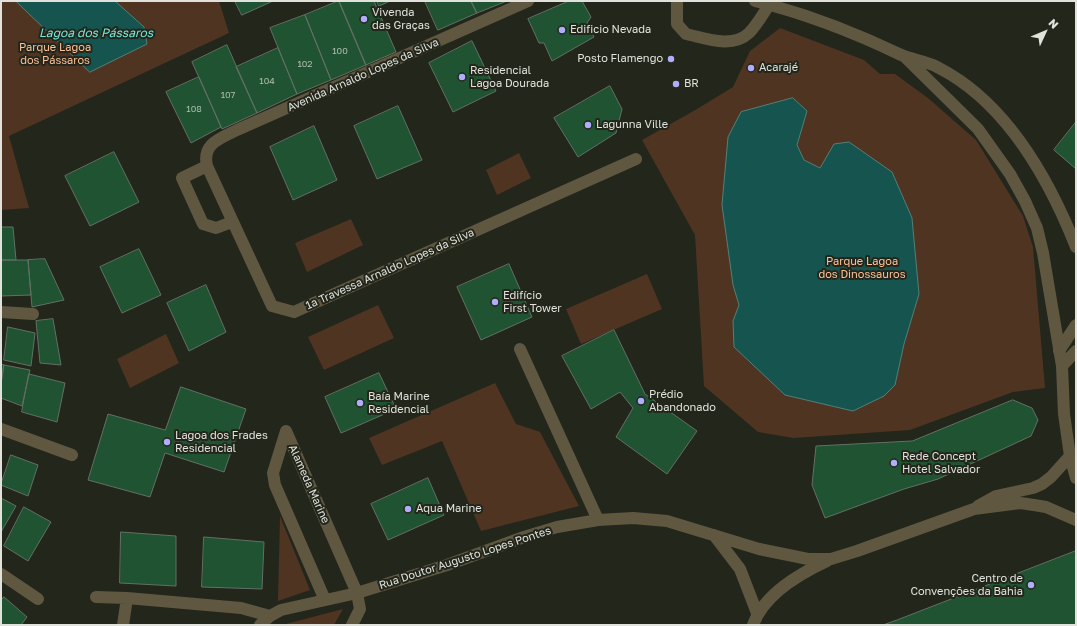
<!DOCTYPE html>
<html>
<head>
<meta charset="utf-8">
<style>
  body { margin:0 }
  #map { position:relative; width:1077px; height:626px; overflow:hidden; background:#23261b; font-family:"Golos Text",sans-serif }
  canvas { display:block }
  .frame { position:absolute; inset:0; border:2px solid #e0e2db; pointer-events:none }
  .north { position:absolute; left:1025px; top:12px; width:40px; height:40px; -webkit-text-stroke:3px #23261b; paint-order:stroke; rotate:46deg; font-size:11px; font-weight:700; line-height:16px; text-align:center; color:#e0e2db }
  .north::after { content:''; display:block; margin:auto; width:14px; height:18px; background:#e0e2db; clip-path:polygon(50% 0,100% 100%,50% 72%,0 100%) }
</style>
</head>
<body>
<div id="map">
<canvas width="1077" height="626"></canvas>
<div class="frame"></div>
<div class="north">N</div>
</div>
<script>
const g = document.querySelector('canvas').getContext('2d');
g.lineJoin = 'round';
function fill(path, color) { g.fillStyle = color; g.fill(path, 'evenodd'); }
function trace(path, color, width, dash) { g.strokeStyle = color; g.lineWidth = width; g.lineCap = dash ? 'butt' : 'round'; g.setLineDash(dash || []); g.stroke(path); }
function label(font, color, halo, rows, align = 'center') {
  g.font = font + ' "Golos Text",sans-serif'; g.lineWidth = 4; g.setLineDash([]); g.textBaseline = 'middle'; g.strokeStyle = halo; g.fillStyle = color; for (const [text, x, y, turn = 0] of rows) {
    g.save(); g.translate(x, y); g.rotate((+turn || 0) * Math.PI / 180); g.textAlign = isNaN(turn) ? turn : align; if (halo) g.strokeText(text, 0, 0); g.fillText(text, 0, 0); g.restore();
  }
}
fill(new Path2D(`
  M1,1H219L229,33L9,136L29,208L1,210Z
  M780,28L864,60L880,74H895L928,98L976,140L1023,216L1033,247L1045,388L1013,392L910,430L793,438L758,432L704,386L695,235L642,140L697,109L733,87L750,51Z
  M519,153L531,178L497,195L486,170Z
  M351,219L363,245L307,272L295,243Z
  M647,274L662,309L581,344L566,309Z
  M378,305L394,338L324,370L308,337Z
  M166,334L179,363L130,388L117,359Z
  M495,383L516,424L540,432L579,506L481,531L442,441L382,465L369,438Z
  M280,516L310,590L278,601Z
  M343,609L334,625H282Z`), '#4f3422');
const water = new Path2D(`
  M16,1H115L144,27L147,44L90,72Z
  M793,98L807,111L797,145L804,160L820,168L834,144L849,142L892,172L912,218L919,294L904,344L895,385L884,396L853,411L785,395L734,347L733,321L739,305L733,285L722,205L728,137L741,112Z`);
fill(water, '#16554f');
trace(water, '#537f79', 1);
const building = new Path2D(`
  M235,1H273L242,15Z
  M339,1H374L396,52L366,65Z
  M339,1L366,65L331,80L305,15Z
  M377,1H390L379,6Z
  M425,1H471L477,13L438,30Z
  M471,1H507L477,13Z
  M569,1H582L591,17L587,23L594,37L552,61L544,43H539L528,19Z
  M305,15L331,80L297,94L270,28Z
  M472,41L496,91L453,112L429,63Z
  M227,45L257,113L222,129L192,62Z
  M278,48L297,94L257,113L236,67Z
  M199,77L221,127L191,143L166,92Z
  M610,86L622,109L616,133L578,157L554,118Z
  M398,106L422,160L377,179L354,126Z
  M1076,122V169L1054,150Z
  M314,126L337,180L293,200L270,147Z
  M114,152L139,202L90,226L65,176Z
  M1,227H13L16,260H1Z
  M139,249L161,295L122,313L100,267Z
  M45,259L64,300L32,307L28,260Z
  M1,260H28L31,295L1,296Z
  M509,264L532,317L481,340L457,287Z
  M206,285L226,332L189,351L167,303Z
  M53,319L61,365L40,363L36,321Z
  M8,327L35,333L31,366L4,360Z
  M614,330L645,394L697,431L667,474L616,437L633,408L620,392L591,409L562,356Z
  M1,364L4,365L1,384Z
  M4,365L30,370L22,406L1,398V384Z
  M379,373L396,409L341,433L325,397Z
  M29,374L65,383L57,422L22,412Z
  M181,387L246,409L224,472L165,453L150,497L88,480L108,414L165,430Z
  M1013,400L1032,408L1038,420L1031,436L938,479L904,489L825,518L812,485L816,446L912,441Z
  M11,455L38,465L28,496L1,485Z
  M428,478L444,515L388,540L371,504Z
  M1,498L16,506L1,532Z
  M24,507L51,522L28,561L4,546Z
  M121,532L176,536V586L120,583Z
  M204,537L264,542L262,589L202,587Z
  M1076,551V625H883L897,620Z
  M4,597L27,617L21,625H1V601Z`);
fill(building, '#1f5331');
trace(building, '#637066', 1);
trace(new Path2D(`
  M528,1L237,130C219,139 202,144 207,166L272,306L294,312L636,159
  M677,1V24L686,34C705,38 732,49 749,33C757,25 763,14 769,5
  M755,1C807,14 851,31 899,54C912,60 927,61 939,68C1007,103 1049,179 1076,247
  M904,56L978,129L1010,174L1025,201L1037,228L1043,253L1062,366L1064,414L1070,456L1076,478
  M207,166L182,178L203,224L216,228L232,222
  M1,312L33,314
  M520,349L598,520
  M1059,351L1076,325
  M1062,366L1076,351
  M1,429L72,455
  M978,506L996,496L1033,488L1042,484L1051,477L1070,456
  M714,535L740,569L757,613
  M1,574L38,599
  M96,597L127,598L241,608L270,616
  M325,600L275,485L273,473L286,431L357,593L360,609L352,625
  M123,625L127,598
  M260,625L270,616L281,610L357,593L447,565L524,537L557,527L598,520L633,518L667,521L759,549L808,559H831L857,551L974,509L1020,503L1034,505L1046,507L1076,520
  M753,625C764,594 799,574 827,561`), '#605741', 12);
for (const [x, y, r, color] of [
  [364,19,4,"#afaefa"],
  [562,30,4,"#afaefa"],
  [671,59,4,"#afaefa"],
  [751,68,4,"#afaefa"],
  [462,77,4,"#afaefa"],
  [676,84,4,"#afaefa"],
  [588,125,4,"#afaefa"],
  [495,302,4,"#afaefa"],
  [641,401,4,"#afaefa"],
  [360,403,4,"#afaefa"],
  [167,442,4,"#afaefa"],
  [894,463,4,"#afaefa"],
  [408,509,4,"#afaefa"],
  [1031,585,4,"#afaefa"]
]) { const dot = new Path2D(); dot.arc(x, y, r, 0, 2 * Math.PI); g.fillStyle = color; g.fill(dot); trace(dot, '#23261b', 1.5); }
label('9px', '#b0beb0', null, [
  ["100",340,51],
  ["102",305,64],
  ["104",267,81],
  ["107",228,95],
  ["108",194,109]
]);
label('11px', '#e0e2db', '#23261b', [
  ["Vivenda",372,13],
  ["das Graças",372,26],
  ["Edificio Nevada",570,30],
  ["Posto Flamengo",663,59,"right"],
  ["Acarajé",759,68],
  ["Residencial",470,71],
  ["Lagoa Dourada",470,84],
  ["BR",684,84],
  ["Lagunna Ville",596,125],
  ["Edifício",503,296],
  ["First Tower",503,309],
  ["Prédio",649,395],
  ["Abandonado",649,408],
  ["Baía Marine",368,397],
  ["Residencial",368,410],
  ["Lagoa dos Frades",175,436],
  ["Residencial",175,449],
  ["Rede Concept",902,457],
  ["Hotel Salvador",902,470],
  ["Aqua Marine",416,509],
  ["Centro de",1023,579,"right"],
  ["Convenções da Bahia",1023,592,"right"]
], 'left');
label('11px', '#fcc098', '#23261b', [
  ["Parque Lagoa",55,48],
  ["dos Pássaros",55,61],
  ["Parque Lagoa",862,262],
  ["dos Dinossauros",862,275]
]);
label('11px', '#e0e2db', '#23261b', [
  ["Avenida Arnaldo Lopes da Silva",363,75,-24],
  ["1ª Travessa Arnaldo Lopes da Silva",390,269,-24],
  ["Alameda Marine",309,484,66],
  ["Rua Doutor Augusto Lopes Pontes",465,558,-18]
]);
label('italic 12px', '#74eadd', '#23261b', [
  ["Lagoa dos Pássaros",96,33]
]);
</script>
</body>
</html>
